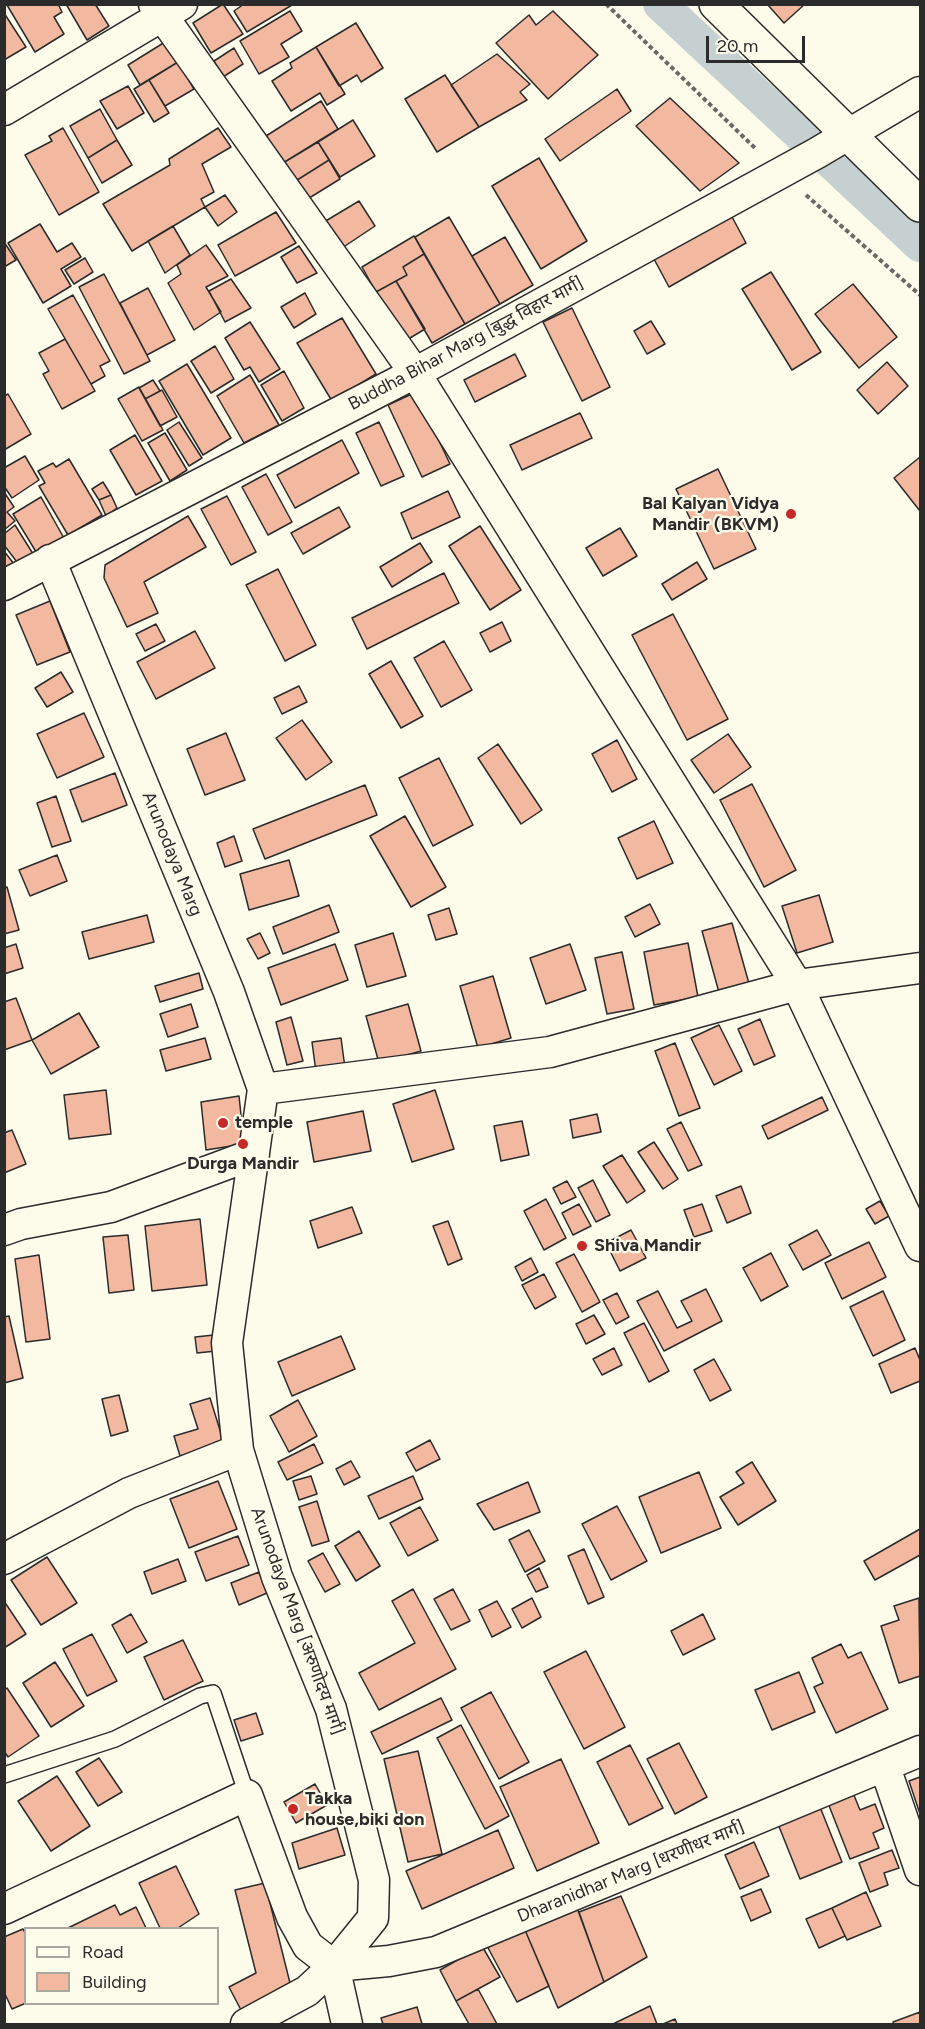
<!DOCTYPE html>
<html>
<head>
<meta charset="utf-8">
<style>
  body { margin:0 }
  #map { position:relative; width:925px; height:2029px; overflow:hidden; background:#fdfbea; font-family:Figtree,sans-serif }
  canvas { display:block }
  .frame { position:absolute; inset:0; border:6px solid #2b2b2b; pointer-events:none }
  .legend { position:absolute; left:24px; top:1927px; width:195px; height:78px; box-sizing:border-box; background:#fdfbea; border:2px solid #a9a89e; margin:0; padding:8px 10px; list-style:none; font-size:18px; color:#2b2b2b }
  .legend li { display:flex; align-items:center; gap:12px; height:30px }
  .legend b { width:30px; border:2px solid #a9a89e }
  .scale { position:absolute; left:706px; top:36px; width:99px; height:27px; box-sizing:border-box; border:3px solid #2b2b2b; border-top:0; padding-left:8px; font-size:18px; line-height:21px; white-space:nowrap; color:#2b2b2b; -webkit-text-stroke:4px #fdfbea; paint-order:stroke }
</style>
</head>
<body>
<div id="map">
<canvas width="925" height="2029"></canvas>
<div class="frame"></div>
<ul class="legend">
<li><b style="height:8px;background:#fdfbea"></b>Road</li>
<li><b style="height:16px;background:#f2b8a0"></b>Building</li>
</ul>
<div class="scale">20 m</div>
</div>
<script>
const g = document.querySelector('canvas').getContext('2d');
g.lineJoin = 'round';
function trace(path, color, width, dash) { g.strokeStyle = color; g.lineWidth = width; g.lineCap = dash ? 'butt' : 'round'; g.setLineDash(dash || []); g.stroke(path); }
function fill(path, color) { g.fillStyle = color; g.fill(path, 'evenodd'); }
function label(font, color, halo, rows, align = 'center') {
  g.font = font + ' Figtree,"Noto Sans Devanagari",sans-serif'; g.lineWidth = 4.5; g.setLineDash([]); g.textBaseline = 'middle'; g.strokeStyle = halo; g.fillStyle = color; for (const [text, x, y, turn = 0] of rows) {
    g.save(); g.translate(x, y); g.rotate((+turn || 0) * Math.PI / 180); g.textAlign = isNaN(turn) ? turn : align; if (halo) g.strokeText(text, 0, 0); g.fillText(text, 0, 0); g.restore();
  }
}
trace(new Path2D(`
  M660,4L806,140
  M830,161L920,245`), '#c7d0d0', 34);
const building = new Path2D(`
  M58,4L62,12L54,17L64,34L35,52L7,5Z
  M66,4H95L109,26L87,40Z
  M223,4L243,34L211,53L193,23Z
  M244,4H292V5L247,32L234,11Z
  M767,4H805L784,23Z
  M290,11L302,31L281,44L289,57L259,74L240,41Z
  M553,11L598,55L548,99L496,43L529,15L536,25Z
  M4,13L26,47L4,60Z
  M356,23L383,68L361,82L357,75L339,86L316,47Z
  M165,42L178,62L140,85L128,65Z
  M316,47L345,94L327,105L320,93L291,111L272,81L292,68L290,63Z
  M234,48L243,64L223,77L214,61Z
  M497,54L530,84L520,92L527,100L479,127L451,85Z
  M178,62L194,89L165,106L149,80Z
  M445,75L479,127L437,152L405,99Z
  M149,80L169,113L154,122L134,89Z
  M128,86L144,113L117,129L100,101Z
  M617,89L631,111L560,161L545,139Z
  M670,98L739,163L700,191L636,126Z
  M321,101L338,129L283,163L266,136Z
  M100,109L117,140L88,158L70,126Z
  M353,120L375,156L340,177L318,142Z
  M63,128L99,192L59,215L25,155L52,141L49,136Z
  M218,128L231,147L202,164L214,192L201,199L205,207L132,251L103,204L170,165L169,159Z
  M117,140L132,165L102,183L88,158Z
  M318,142L329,160L294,182L283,163Z
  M539,158L587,241L541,269L492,186Z
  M329,160L340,179L306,200L294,182Z
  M225,195L237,212L218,226L205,207Z
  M359,201L375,226L342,248L324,222Z
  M276,212L296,243L235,276L218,245Z
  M731,215L746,243L669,287L654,259Z
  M449,217L500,304L465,324L415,237Z
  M40,224L57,252L72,243L81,257L61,269L71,286L43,303L8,243Z
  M173,226L190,255L165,273L148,241Z
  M414,236L424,254L403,267L407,275L376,292L362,267Z
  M505,237L533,285L500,304L472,256Z
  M4,242L16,260L4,267Z
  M206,245L228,276L206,287L221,312L194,330L168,283L181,274L177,265Z
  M299,246L317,273L297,283L281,257Z
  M424,254L465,324L432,343L396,281L407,275L403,267Z
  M85,258L93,272L74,284L65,270Z
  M771,272L821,352L792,370L742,289Z
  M104,274L150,361L124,374L79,287Z
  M231,279L251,308L225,322L209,291Z
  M396,281L425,329L405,341L376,292Z
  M853,284L897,337L859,368L815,314Z
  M148,288L175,340L147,355L120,303Z
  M305,293L316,314L294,328L281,307Z
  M73,295L110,361L100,366L105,376L91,384L48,309Z
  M572,308L610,387L582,401L543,322Z
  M342,318L376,374L332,401L297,343Z
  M651,321L665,344L647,354L634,331Z
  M250,322L280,369L259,382L250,367L244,370L225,338Z
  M65,339L95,391L62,409L43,374L49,371L39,353Z
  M215,346L234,379L211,393L191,361Z
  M515,354L526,376L475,402L464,380Z
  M887,362L908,386L878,414L857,390Z
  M187,364L231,438L203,455L159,381Z
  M284,371L304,408L282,421L261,385Z
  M250,375L279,425L244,443L217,396Z
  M153,380L160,391L145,399L139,388Z
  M139,387L163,430L142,441L118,399Z
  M162,390L177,417L160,426L145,399Z
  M416,392L450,464L422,477L388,405Z
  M8,394L31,434L4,450V396Z
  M580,413L592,438L522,470L510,445Z
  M179,422L202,458L189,466L167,430Z
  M379,422L404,476L381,486L356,433Z
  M165,433L187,470L170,481L148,443Z
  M135,435L162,481L136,495L110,450Z
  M342,440L359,473L295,508L277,475Z
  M25,456L39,480L12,498L4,486V468Z
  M920,457V511L894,478Z
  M69,459L102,515L68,535L39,486L45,483L38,471L53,463L56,467Z
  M718,469L756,549L714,569L676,489Z
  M266,474L292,522L268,535L242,487Z
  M103,482L111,495L99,500L92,489Z
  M448,491L460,517L412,539L401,513Z
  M4,492L14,507L7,512L15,521L4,530Z
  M111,495L117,508L106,516L99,500Z
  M227,496L256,552L231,565L201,509Z
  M41,497L65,540L38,555L13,514Z
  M339,507L350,527L303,554L291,533Z
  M188,516L206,547L144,582L158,613L127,627L104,578L105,565Z
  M15,525L35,557L20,566L4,545V534Z
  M480,526L521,590L490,610L449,546Z
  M620,528L637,556L603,576L586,548Z
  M420,543L432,562L392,587L380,567Z
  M4,551L14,564L4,570Z
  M697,562L707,579L672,600L662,584Z
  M278,569L316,645L285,661L246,585Z
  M444,573L459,603L367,649L352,618Z
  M50,601L70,652L37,665L16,615Z
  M673,614L728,719L687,740L632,635Z
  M502,622L511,641L490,652L480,633Z
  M156,624L165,641L145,651L136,634Z
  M195,631L215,668L156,699L137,662Z
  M444,641L472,690L441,707L414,658Z
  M391,661L423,716L401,728L369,674Z
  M61,672L73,692L47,707L35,688Z
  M299,686L307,702L282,714L274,698Z
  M84,713L104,757L57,778L37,734Z
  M302,720L332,762L306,780L276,738Z
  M226,733L245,780L205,795L187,749Z
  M728,734L751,767L714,793L691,760Z
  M617,740L637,779L612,792L592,754Z
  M498,744L542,810L521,824L478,758Z
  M439,758L473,825L433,846L399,778Z
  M115,773L127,805L82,822L70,790Z
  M752,784L796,870L764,887L720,800Z
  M365,785L377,815L265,859L253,829Z
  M56,796L71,841L52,847L37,803Z
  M405,816L446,887L411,907L370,836Z
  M654,821L673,863L637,879L618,838Z
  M234,836L242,861L225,867L217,843Z
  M57,855L67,881L30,896L19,870Z
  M289,860L299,896L249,910L240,874Z
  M7,887L19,930L4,934V888Z
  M819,895L833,942L797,953L782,906Z
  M650,904L660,924L635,937L625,917Z
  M329,905L339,932L283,954L273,927Z
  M449,908L457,934L436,940L428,915Z
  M147,915L154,942L89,959L82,932Z
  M732,923L750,987L720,996L702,931Z
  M260,933L270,953L258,959L247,939Z
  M393,933L406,976L367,987L355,945Z
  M688,943L698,997L654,1005L644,952Z
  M16,944L23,968L4,974V948Z
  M335,944L348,980L281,1005L268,968Z
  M570,944L586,990L546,1004L530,958Z
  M622,952L634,1009L607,1014L595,958Z
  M199,973L203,989L160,1002L155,986Z
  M493,976L511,1038L478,1048L460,986Z
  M16,998L32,1040L4,1050V1002Z
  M191,1004L198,1027L168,1037L160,1014Z
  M408,1004L421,1051L379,1063L366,1016Z
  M79,1013L99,1047L51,1074L32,1040Z
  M291,1017L303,1061L287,1065L276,1022Z
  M760,1019L775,1056L754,1065L738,1029Z
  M719,1025L742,1071L714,1085L691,1038Z
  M205,1038L211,1059L166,1071L160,1050Z
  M341,1038L345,1068L316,1072L312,1042Z
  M675,1043L700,1108L679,1116L655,1051Z
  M106,1090L111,1134L69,1139L64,1095Z
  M435,1090L454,1149L412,1162L393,1104Z
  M239,1096L244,1144L206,1150L201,1102Z
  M822,1097L828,1110L768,1139L762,1126Z
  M363,1111L371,1151L314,1162L307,1122Z
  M597,1114L601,1132L573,1138L570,1120Z
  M522,1121L529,1155L501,1161L494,1126Z
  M681,1122L702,1165L688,1171L667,1129Z
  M12,1130L26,1164L4,1173V1133Z
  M654,1142L678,1179L663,1189L638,1152Z
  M622,1155L645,1191L627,1203L603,1166Z
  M593,1180L610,1215L596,1222L578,1188Z
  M567,1181L576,1197L561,1204L553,1188Z
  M741,1186L751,1213L727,1223L716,1196Z
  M546,1199L566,1238L544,1250L524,1211Z
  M880,1201L889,1216L875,1224L866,1209Z
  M579,1204L591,1226L573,1235L562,1213Z
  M702,1204L712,1231L694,1237L684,1210Z
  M352,1207L362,1233L318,1248L310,1221Z
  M200,1219L207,1285L152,1291L145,1226Z
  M448,1221L462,1259L448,1265L433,1226Z
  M631,1230L646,1258L620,1271L606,1243Z
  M817,1230L831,1255L803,1270L789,1245Z
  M128,1235L134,1290L109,1293L103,1237Z
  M869,1242L886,1277L842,1299L825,1263Z
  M771,1253L788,1286L761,1301L743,1268Z
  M574,1254L600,1302L582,1312L556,1263Z
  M39,1255L50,1339L26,1342L15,1259Z
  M531,1258L538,1272L522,1281L515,1267Z
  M544,1274L556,1297L535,1309L522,1285Z
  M706,1289L722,1321L664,1351L637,1301L658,1291L677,1328L692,1321L681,1301Z
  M883,1291L905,1340L873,1356L850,1307Z
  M617,1293L629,1317L616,1324L603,1300Z
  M594,1315L605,1334L586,1344L576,1324Z
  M9,1316L23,1378L4,1383V1317Z
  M644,1323L669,1371L649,1382L624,1333Z
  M214,1335L216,1351L197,1353L195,1337Z
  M341,1336L355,1369L292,1396L278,1362Z
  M614,1348L622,1365L602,1375L593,1359Z
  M915,1348L920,1360V1381L891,1393L879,1364Z
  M714,1359L731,1390L710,1401L694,1370Z
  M119,1395L128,1431L111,1436L102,1399Z
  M210,1398L224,1443L180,1456L174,1436L198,1429L190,1404Z
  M298,1400L317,1436L289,1452L270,1416Z
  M430,1440L440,1459L416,1471L406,1453Z
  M314,1444L323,1463L287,1480L278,1462Z
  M351,1461L360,1477L344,1485L336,1469Z
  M752,1462L776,1501L738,1525L720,1497L744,1483L736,1472Z
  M699,1472L721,1528L661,1553L639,1497Z
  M311,1476L317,1494L299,1500L293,1481Z
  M413,1476L423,1499L379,1519L368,1496Z
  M218,1481L237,1529L189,1548L170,1499Z
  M528,1482L540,1512L494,1530L477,1504Z
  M317,1501L329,1541L312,1546L299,1507Z
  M617,1506L647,1561L611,1580L582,1524Z
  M420,1507L438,1540L408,1556L390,1523Z
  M920,1529V1555L875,1580L864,1561Z
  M529,1530L545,1561L525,1572L509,1540Z
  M359,1531L380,1566L356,1581L335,1546Z
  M238,1536L249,1565L206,1581L195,1552Z
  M584,1549L604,1597L588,1604L568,1556Z
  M323,1553L340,1584L325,1592L308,1561Z
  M47,1557L77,1603L41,1625L11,1580Z
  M178,1559L186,1581L152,1594L144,1572Z
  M539,1568L548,1587L536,1592L527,1575Z
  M259,1572L267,1593L239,1605L231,1583Z
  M413,1589L456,1669L379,1710L359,1673L415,1643L392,1601Z
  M453,1589L470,1621L451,1630L434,1599Z
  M532,1598L541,1617L522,1628L512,1609Z
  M919,1598L920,1676L899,1683L881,1626L899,1620L894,1606Z
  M4,1601L26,1634L4,1648Z
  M497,1601L511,1627L492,1637L479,1610Z
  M131,1614L147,1642L127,1653L112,1625Z
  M703,1614L715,1639L683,1655L671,1631Z
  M92,1634L117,1681L87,1696L63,1649Z
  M183,1640L203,1681L164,1700L144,1657Z
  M841,1644L848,1658L861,1652L888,1709L836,1733L814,1687L823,1683L812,1658Z
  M586,1651L625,1727L584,1749L544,1672Z
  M55,1662L84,1706L51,1727L23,1683Z
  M799,1672L815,1712L772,1730L755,1690Z
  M7,1688L39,1736L8,1757L4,1751V1690Z
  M491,1692L529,1762L499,1779L461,1708Z
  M441,1698L452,1720L382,1754L371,1732Z
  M256,1713L263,1734L241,1741L234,1720Z
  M461,1725L509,1816L485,1829L437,1738Z
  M679,1743L707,1797L675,1814L647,1759Z
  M630,1745L663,1808L629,1825L597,1762Z
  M418,1751L442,1854L408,1862L384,1759Z
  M99,1758L122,1792L98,1806L76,1772Z
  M561,1759L599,1843L537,1871L500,1787Z
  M57,1776L90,1826L51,1851L18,1801Z
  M920,1777V1814L909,1781Z
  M315,1784L327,1805L296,1823L284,1802Z
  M851,1788L860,1810L875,1804L884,1828L873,1833L879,1848L850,1859L826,1798Z
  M818,1802L842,1862L800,1879L776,1819Z
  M337,1828L345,1855L299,1869L292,1843Z
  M498,1830L514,1868L422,1909L406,1871Z
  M754,1842L769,1876L740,1889L725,1855Z
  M892,1850L899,1868L884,1873L888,1885L870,1892L859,1863Z
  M176,1866L199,1914L178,1928H160L139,1883Z
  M265,1883L291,1987L242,2012L229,1987L256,1973L235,1890Z
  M761,1889L771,1912L751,1921L741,1897Z
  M866,1892L881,1926L847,1940L832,1908Z
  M621,1896L647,1957L604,1982L579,1912Z
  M115,1905L120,1915L136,1907L146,1928H68Z
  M576,1905L604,1982L558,2008L525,1930Z
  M832,1908L845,1936L819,1948L806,1919Z
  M23,1929L26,1934V2003L12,2009L4,1992V1937Z
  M525,1930L549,1986L517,2002L487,1946Z
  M482,1946L500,1977L456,2001L440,1970Z
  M478,1989L497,2024H469L456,2001Z
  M650,2006L657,2024H613Z
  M417,2007L422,2024H383L381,2018Z
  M920,2012V2024H894L893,2022Z
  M675,2019L677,2024H663Z`);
fill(building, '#f2b8a0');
trace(building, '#2b2b2b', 1.5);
const service = new Path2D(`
  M4,1775L115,1739L200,1696L213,1693L247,1795`);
const minor = new Path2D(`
  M154,4L415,373L797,985L920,1246
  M4,110L182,4
  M50,560L229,992L263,1089L227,1343L238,1450L277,1577L331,1709L374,1880L373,1918L334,1966L307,1991L246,2024
  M4,585L415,373L817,153L920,92
  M263,1089L550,1052L797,985L920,968
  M4,1230L21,1224L111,1207L254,1154
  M4,1559L129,1493L238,1450
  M885,1767L920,1870
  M4,1909L247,1795L292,1917L308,1946L334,1966
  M334,1966L389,1961L436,1952L920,1751
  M334,1966L347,2024`);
const tertiary = new Path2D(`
  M716,4L920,205`);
trace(service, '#2b2b2b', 18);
trace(minor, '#2b2b2b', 33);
trace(tertiary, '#2b2b2b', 36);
trace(new Path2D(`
  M606,4L756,149
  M806,195L920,295`), '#6a6964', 4, [4.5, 3]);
trace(service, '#fdfbea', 15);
trace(minor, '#fdfbea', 30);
trace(tertiary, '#fdfbea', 33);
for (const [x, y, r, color] of [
  [791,514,6,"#c62828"],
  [223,1123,6,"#c62828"],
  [243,1144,6,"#c62828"],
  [582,1246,6,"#c62828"],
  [293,1809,6,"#c62828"]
]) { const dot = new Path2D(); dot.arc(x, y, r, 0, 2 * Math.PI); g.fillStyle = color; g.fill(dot); trace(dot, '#fdfbea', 2); }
label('18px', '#2b2b2b', '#fdfbea', [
  ["Buddha Bihar Marg [बुद्ध विहार मार्ग]",466,344,-28],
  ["Arunodaya Marg",172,854,68],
  ["Arunodaya Marg [अरुणोदय मार्ग]",297,1621,70],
  ["Dharanidhar Marg [धरणीधर मार्ग]",631,1872,-22]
]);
label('bold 18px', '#2b2b2b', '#fdfbea', [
  ["Bal Kalyan Vidya",779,504,"right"],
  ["Mandir (BKVM)",779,525,"right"],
  ["temple",235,1123],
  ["Durga Mandir",243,1164,"center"],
  ["Shiva Mandir",594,1246],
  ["Takka",305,1799],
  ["house,biki don",305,1820]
], 'left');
</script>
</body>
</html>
